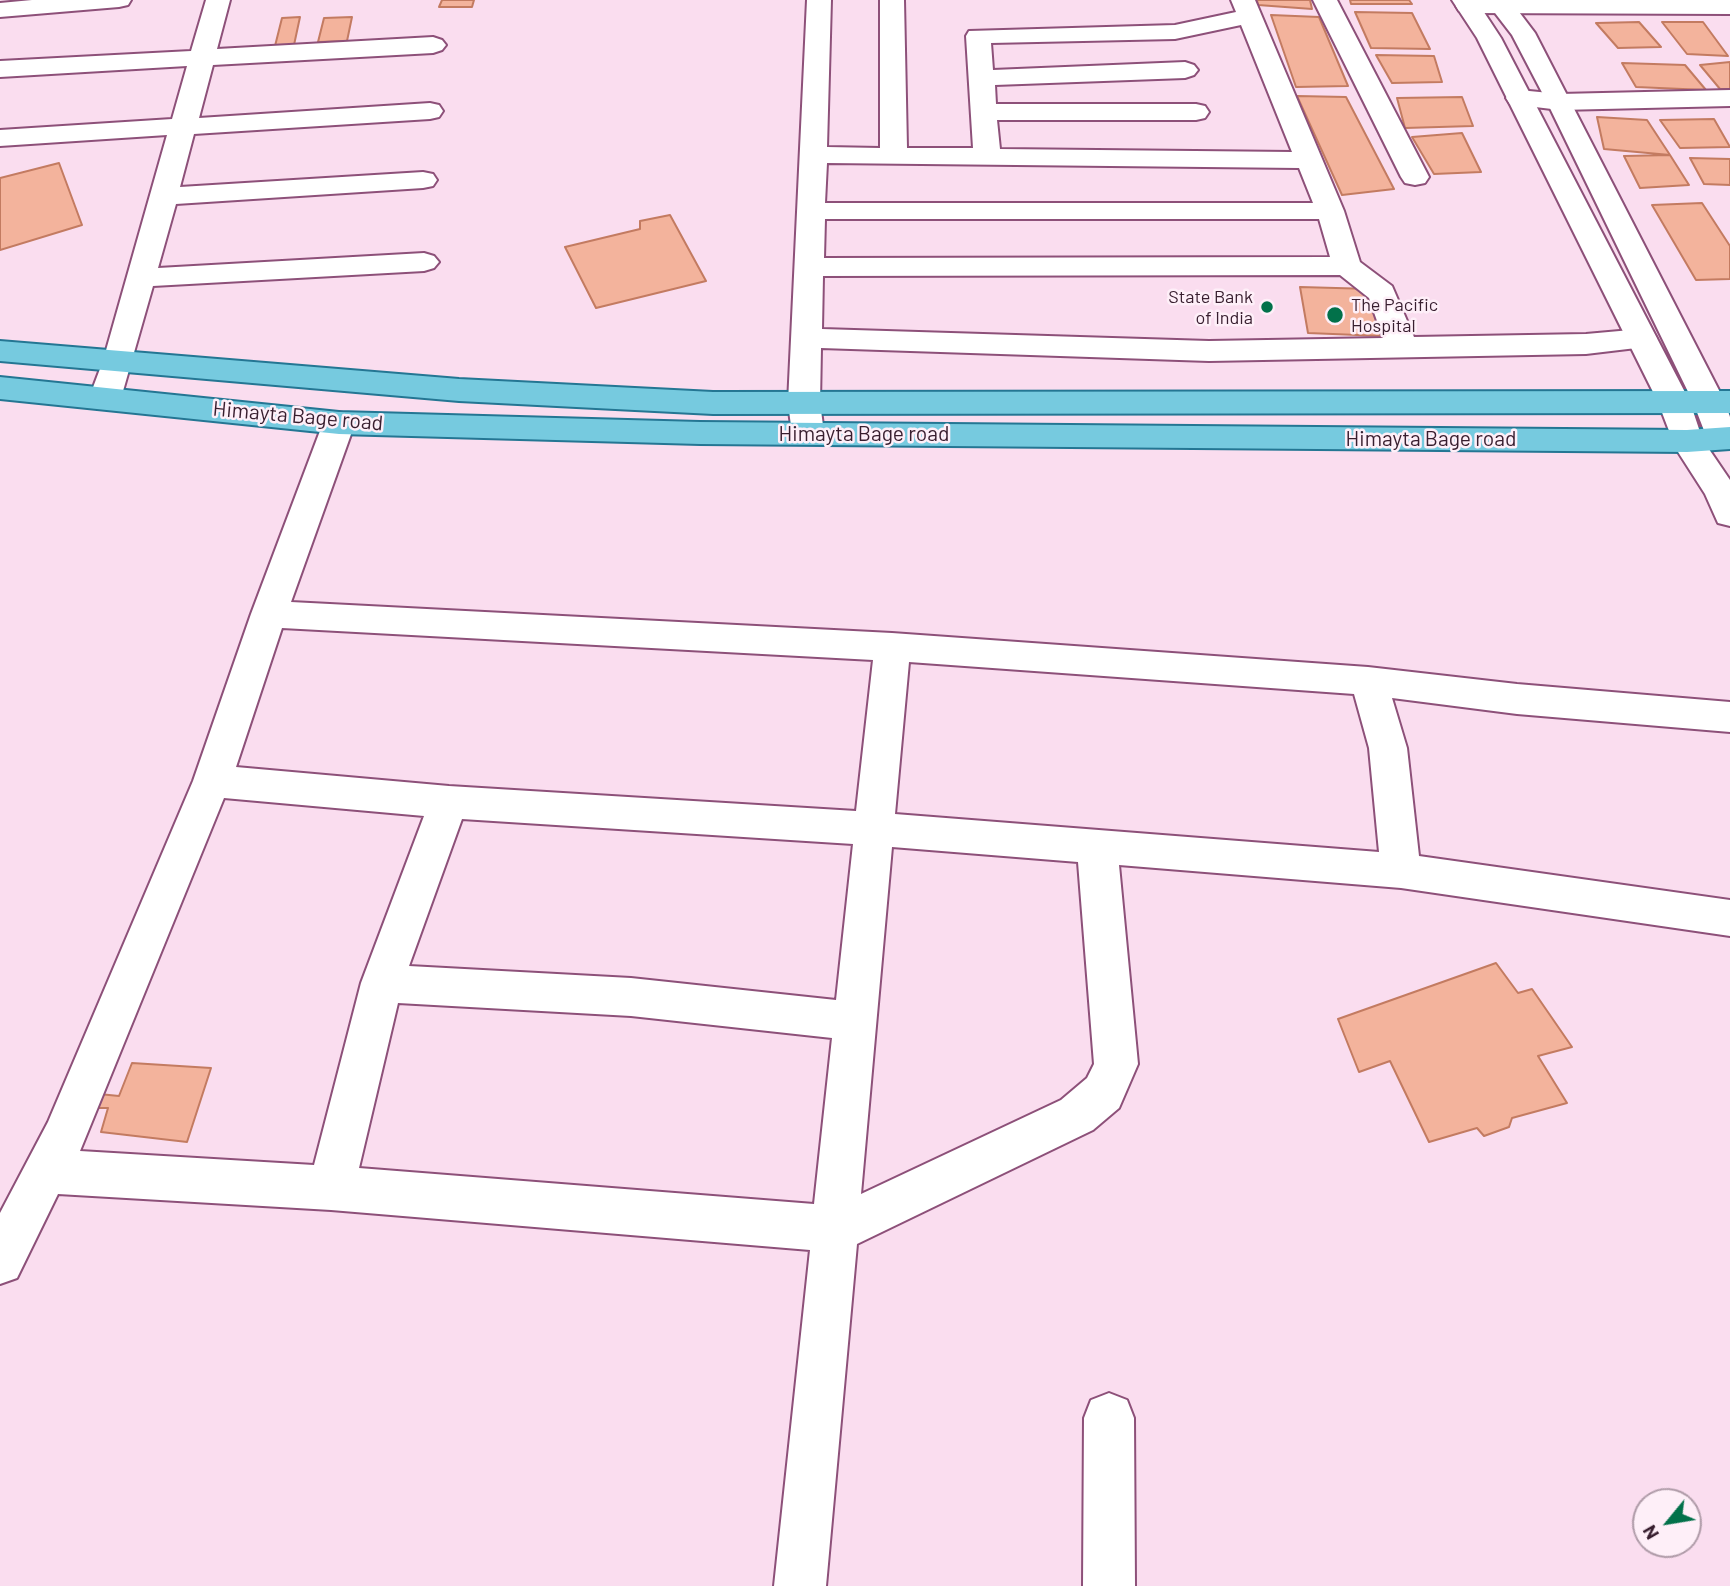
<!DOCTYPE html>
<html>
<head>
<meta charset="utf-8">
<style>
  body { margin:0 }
  #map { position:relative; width:1730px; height:1586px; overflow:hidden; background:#faddef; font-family:Barlow,sans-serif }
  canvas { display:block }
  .north { position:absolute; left:1632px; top:1488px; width:70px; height:70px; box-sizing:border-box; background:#feeff8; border:2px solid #af9ba8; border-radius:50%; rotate:240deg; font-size:19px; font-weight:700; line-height:28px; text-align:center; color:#381e2f }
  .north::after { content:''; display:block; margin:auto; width:24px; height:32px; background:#02714a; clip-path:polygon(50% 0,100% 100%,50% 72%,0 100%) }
</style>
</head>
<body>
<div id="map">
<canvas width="1730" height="1586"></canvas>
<div class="north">N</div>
</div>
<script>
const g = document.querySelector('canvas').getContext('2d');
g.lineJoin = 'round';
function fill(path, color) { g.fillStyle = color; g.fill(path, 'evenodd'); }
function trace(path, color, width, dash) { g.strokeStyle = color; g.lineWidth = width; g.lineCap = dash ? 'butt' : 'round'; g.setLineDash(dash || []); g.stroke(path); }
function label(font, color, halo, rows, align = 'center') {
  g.font = font + ' Barlow,sans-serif'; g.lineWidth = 5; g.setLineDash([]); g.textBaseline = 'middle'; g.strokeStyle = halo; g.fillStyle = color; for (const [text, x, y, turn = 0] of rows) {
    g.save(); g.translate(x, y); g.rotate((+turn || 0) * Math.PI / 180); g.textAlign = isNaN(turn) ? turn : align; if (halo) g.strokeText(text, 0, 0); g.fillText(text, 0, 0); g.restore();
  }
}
const building = new Path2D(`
  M442,0H474L472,7H439Z
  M1257,0H1310L1312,9L1258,5Z
  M1350,0H1409L1412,4H1351Z
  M1355,12L1412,13L1430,49L1371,48Z
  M1271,15L1319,17L1348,86L1296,87Z
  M300,17L294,45L275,46L282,18Z
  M352,17L347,41L318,42L324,18Z
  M1639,22L1661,47L1618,48L1596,23Z
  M1662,22H1703L1728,56L1687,54Z
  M1376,55L1434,56L1442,82L1392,83Z
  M1730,62V89H1720L1700,65Z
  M1622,63L1685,65L1706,90L1636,87Z
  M1297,96L1346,97L1394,189L1342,195Z
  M1462,97L1473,126L1405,128L1397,98Z
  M1597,117L1647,120L1670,155L1604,149Z
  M1714,119L1730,147L1680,148L1660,120Z
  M1462,133L1481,172L1434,174L1412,137Z
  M1670,155L1689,185L1640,188L1624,156Z
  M1690,158L1730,159V185L1704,184Z
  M59,163L82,225L0,250V178Z
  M1702,203L1730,246V279L1696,280L1652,205Z
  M670,215L706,281L596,308L565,247L640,229V221Z
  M1300,287L1372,289L1382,336L1308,333Z
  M1496,963L1518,993L1532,989L1572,1047L1538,1056L1567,1103L1512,1118L1509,1127L1484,1136L1477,1128L1429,1142L1390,1061L1359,1072L1338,1019Z
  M132,1063L211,1068L187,1142L101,1132L108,1108H89L99,1094L119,1096Z`);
fill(building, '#f3b39c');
trace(building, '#c37b61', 2);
const minor = new Path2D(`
  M32,0H131L128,5L119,7L0,17V3Z
  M206,0H230L217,49L433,37L442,40L446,45L442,50L433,53L213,65L199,118L430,103L439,105L443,111L439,117L430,119L194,134L180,187L423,172L433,174L437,180L433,186L423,188L176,204L158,268L424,253L434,256L439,262L434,268L424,271L153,286L121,398L116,406L105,409L94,406L89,398L103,361L167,135L0,146V130L172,119L187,66L0,77V61L191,51Z
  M807,0H831L827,147L880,148V0H904L907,148H973L966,36L969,31L1175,25L1236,12L1231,0H1255L1344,211L1360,262L1392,286L1414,337L1586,334L1642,329L1653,332L1657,339L1653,346L1586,354L1209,361L821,348L820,403L824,433L819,441L808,444L797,441L792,433L788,403ZM1241,25L1292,152L1000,149L997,120H1196L1205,118L1209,112L1205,106L1196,104H996L995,85L1185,78L1194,75L1198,70L1194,65L1185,62L993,70L991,43L1175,39ZM827,163L1299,168L1313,203H825ZM825,219H1319L1330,257L824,258ZM1340,275L1369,298L1383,338L1209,341L822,329L823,276Z
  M1313,0H1337L1429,177L1425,183L1415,185L1405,183L1401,177Z
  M1730,0V14L1468,13L1459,11L1456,6L1463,0Z
  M1519,90L1560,94L1730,90V106L1560,110L1510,104L1506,98L1510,92Z
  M339,412L350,415L355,423L291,602L892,633L1368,667L1517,684L1730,702V732L1517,714L1392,698L1407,748L1419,856L1730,900V936L1401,888L1119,865L1138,1064L1119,1108L1093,1130L857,1244L826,1586H774L810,1250L331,1210L58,1194L17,1278L0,1284V1213L48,1122L193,781L251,614L323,423L328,415ZM282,628L873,660L856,811L449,786L236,767ZM909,662L1354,694L1369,748L1379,852L895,814ZM224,798L424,816L361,983L314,1165L80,1151ZM462,819L853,844L836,1000L631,978L409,966ZM892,847L1078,862L1094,1064L1087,1078L1061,1100L861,1194ZM398,1003L631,1016L832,1038L814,1204L359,1168Z
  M1687,430L1698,433L1730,480V526L1718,523L1705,494L1671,441L1676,433Z
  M1109,1393L1127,1400L1134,1418L1135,1586H1083L1084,1418L1091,1400Z`);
const tertiary = new Path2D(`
  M1452,0H1476L1501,38L1690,402L1703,441L1698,449L1687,452L1676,449L1658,402L1477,38Z
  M1485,0H1510L1535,33L1725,402L1730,417V447L1721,449L1710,446L1693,402L1547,102L1512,35Z`);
const primary = new Path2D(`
  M0,341L459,379L713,392L1730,391V413L713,414L459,401L0,361Z
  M0,377L339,412L700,422L1687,430L1730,427V449L1687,452L700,444L339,434L0,399Z`);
trace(minor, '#8d5079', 4);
trace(tertiary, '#8d5079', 4);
trace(primary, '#247693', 4);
fill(minor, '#fff');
fill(tertiary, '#fff');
fill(primary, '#76cadf');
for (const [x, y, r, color] of [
  [1267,307,7,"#02714a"],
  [1335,315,9,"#02714a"]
]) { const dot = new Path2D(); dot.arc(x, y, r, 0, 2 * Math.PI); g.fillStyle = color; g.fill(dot); trace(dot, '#feeff8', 2.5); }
label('18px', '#381e2f', '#feeff8', [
  ["State Bank",1253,297],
  ["of India",1253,318],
  ["The Pacific",1351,305,"left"],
  ["Hospital",1351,326,"left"]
], 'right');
label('21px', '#381e2f', '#feeff8', [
  ["Himayta Bage road",298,416,5],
  ["Himayta Bage road",864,434],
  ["Himayta Bage road",1431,439]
]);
</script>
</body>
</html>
